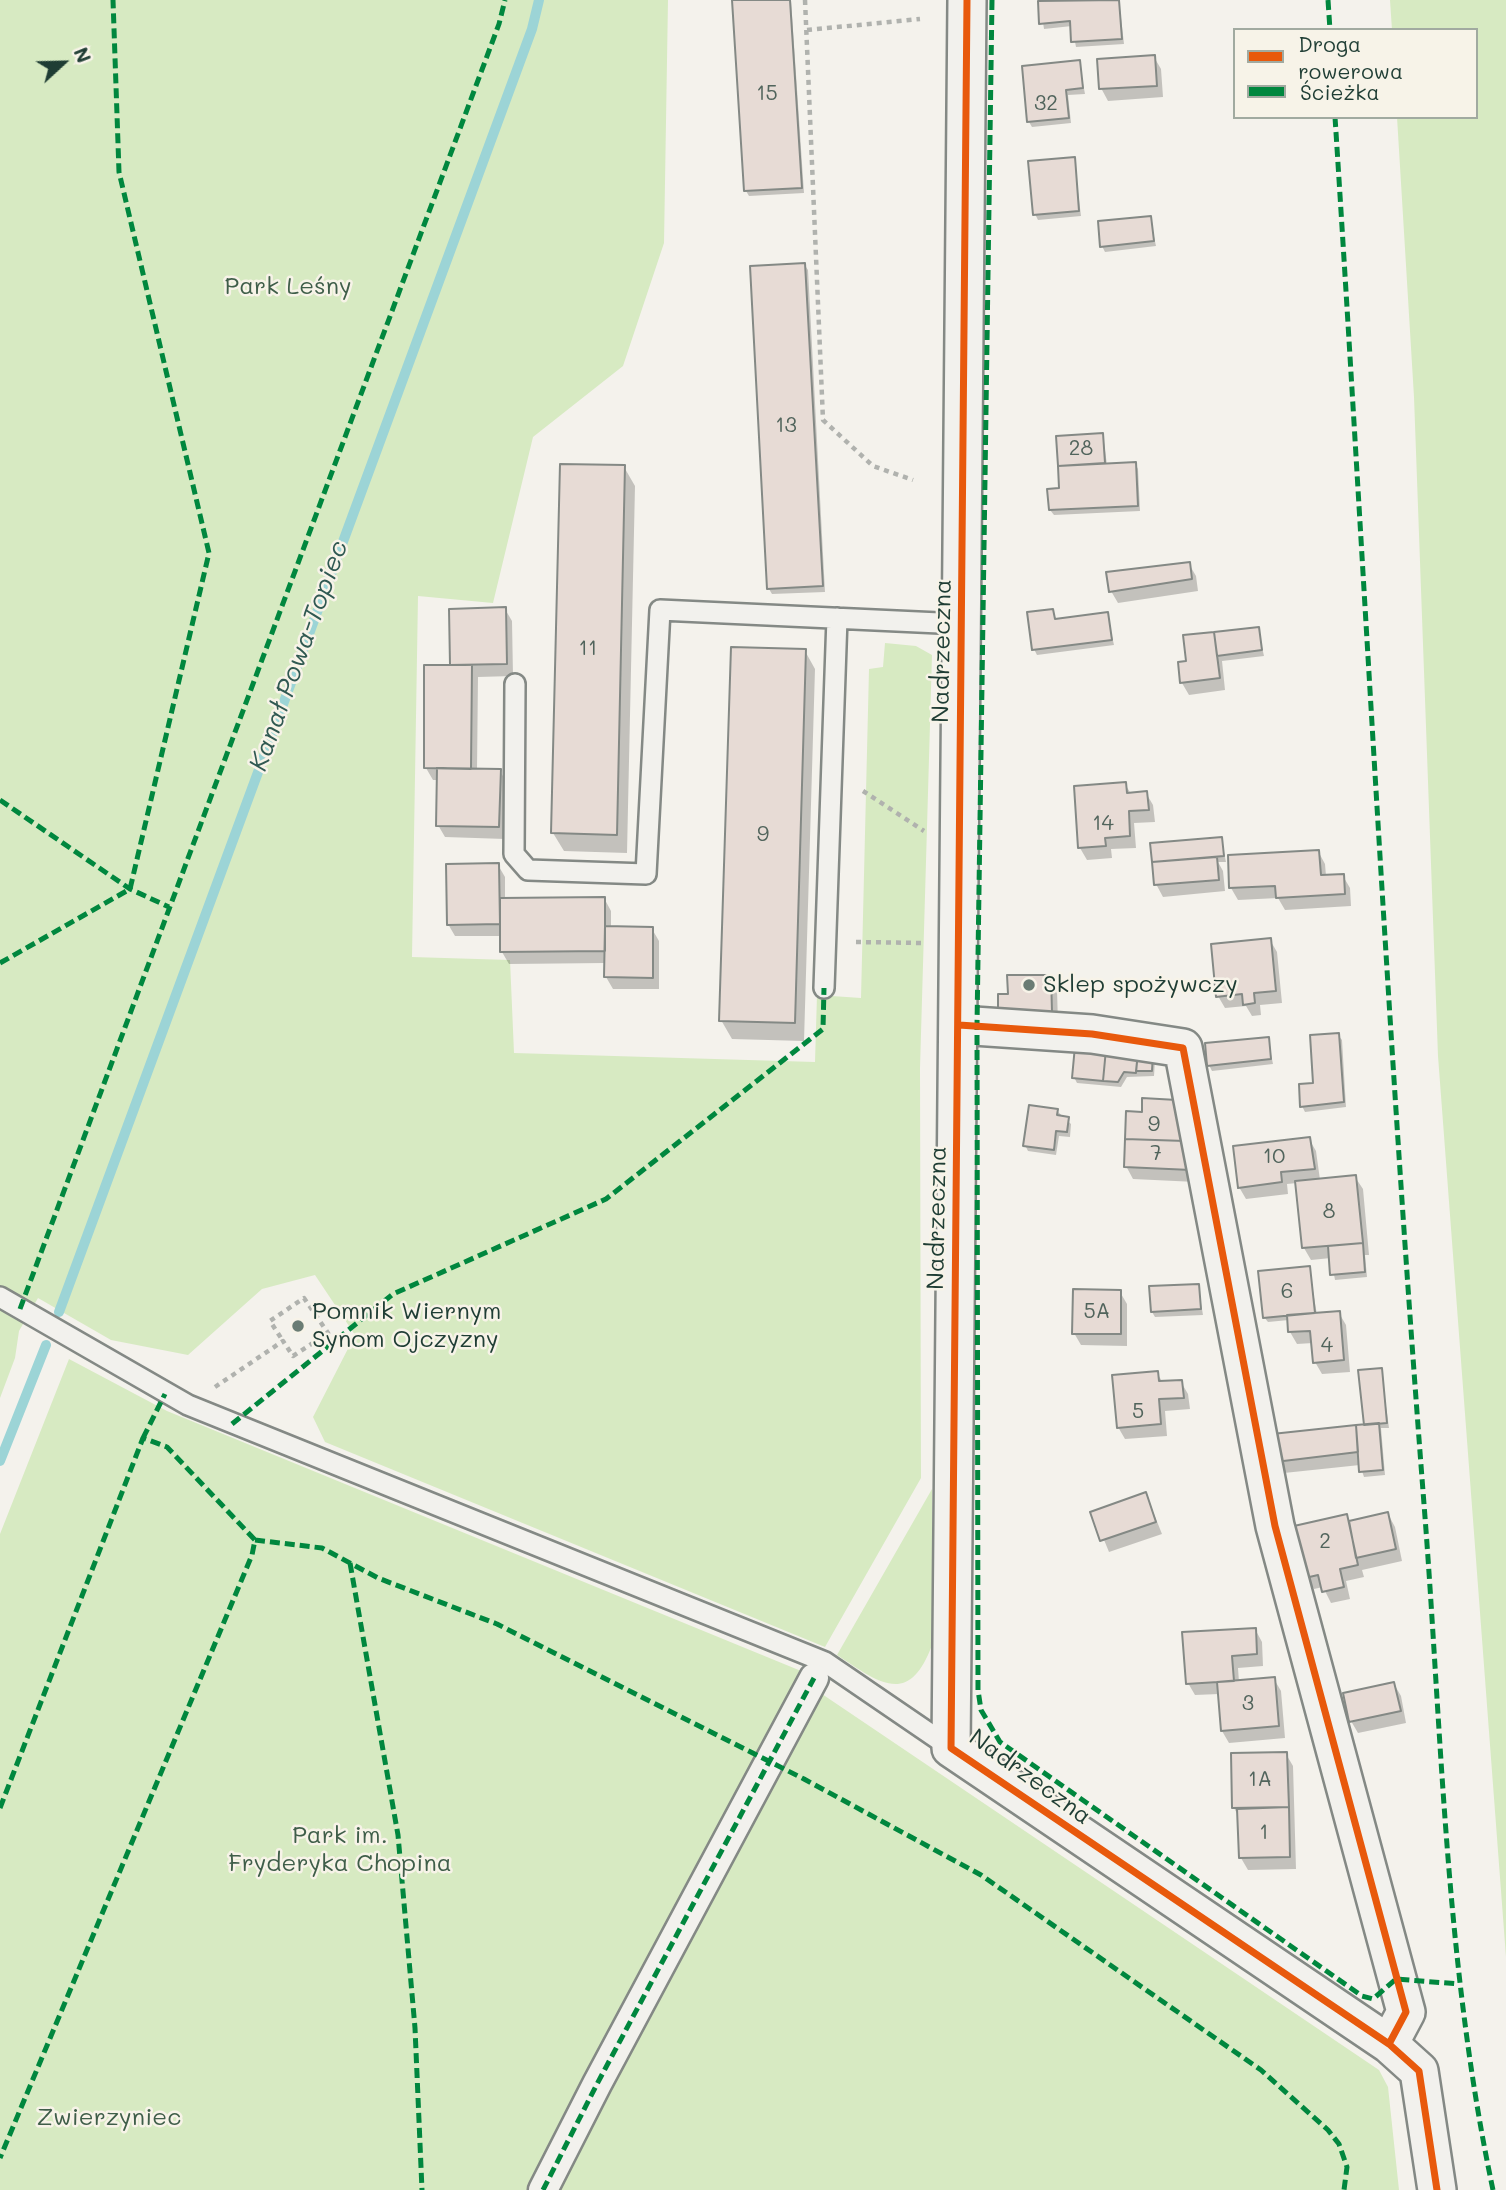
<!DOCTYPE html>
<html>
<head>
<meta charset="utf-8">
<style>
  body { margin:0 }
  #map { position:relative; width:1506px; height:2190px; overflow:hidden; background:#f4f2ec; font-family:Mali,sans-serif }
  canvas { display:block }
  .legend { position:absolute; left:1233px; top:28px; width:245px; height:91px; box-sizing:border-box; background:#f7f3e8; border:2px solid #a1aaa0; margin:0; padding:9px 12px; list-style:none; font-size:21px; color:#1f3d34 }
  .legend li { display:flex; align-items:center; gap:14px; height:35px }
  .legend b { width:35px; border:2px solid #a1aaa0 }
  .north { position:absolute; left:28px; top:28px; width:70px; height:70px; -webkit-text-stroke:5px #f7f3e8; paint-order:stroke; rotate:68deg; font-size:19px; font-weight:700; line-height:28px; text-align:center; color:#1f3d34 }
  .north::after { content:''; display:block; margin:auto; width:24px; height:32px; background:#1f3d34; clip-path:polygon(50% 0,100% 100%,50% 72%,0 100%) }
</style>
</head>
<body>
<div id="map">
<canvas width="1506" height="2190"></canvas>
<ul class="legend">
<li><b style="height:9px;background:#e8590c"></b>Droga rowerowa</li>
<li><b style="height:9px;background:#00873e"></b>Ścieżka</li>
</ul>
<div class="north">N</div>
</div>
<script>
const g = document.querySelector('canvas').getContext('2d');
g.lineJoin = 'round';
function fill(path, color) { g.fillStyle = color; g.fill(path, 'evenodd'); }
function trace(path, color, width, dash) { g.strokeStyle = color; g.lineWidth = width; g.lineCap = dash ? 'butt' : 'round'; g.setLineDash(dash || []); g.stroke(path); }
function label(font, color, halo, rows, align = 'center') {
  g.font = font + ' Mali,sans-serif'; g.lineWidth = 5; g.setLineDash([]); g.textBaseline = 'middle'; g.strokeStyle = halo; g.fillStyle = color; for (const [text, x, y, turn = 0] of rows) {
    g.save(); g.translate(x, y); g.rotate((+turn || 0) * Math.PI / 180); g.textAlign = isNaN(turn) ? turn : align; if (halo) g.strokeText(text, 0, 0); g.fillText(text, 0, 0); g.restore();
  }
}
fill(new Path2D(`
  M0,0H668L664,243L623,366L533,437L493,603L418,596L412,957L510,960L514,1053L815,1062L817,995L861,998L869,669L883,667L885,643L916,646L932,655L920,1068L921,1478L825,1647L325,1442L313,1417L355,1335L315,1275L262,1289L188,1355L111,1340L38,1298L19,1331L15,1358L0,1398Z
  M1390,0H1506V1957L1438,1056L1414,397L1397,117H1476V30H1392Z
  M69,1359L167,1411L806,1673L819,1692L1379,2070L1388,2087L1399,2190H0V1534Z
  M932,1489V1645C909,1708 878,1682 837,1655Z`), '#d7eac2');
fill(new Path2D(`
  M733,0H791L804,193L749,196L746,191Z
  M1081,0H1119L1124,44L1076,47L1072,26L1044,29L1040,3Z
  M1154,57L1161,69L1163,97L1108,101L1101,88Z
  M1079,62L1085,94L1068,95L1071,123L1032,127L1029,122Z
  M1074,159L1081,216L1038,220L1035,214Z
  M1150,218L1156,246L1105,252L1102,246Z
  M804,264L808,270L825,592L772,594L769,589Z
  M1103,435L1107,465L1135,463L1138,469L1140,511L1054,515L1050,510L1061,490L1058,437Z
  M624,467L635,486L627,853L564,851L553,833Z
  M1189,564L1196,576L1198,591L1118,603L1111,591Z
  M505,609L512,621L513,676L478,677L477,770L500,771L507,783L505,839L445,837L438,825V780H433L426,768L452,667L451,610Z
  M1052,611L1056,621L1107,614L1114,645L1037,655L1034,649Z
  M1258,629L1264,656L1222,661L1225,690L1189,695L1182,683L1188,662Z
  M805,651L815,669L804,1041L732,1039L721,1020Z
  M1125,784L1131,794L1146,793L1153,805L1155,822L1134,823L1136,848L1111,849L1112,858L1087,860L1080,848L1075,788Z
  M1221,839L1226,862H1218L1223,871L1225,891L1163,897L1156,884L1152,844Z
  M1318,851L1325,864L1326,876H1343L1350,888L1351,906L1285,910L1278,898L1238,900L1231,888Z
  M498,865L505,877V899L604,898L611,911V928L652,929L659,941V989H613L606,977V963L509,964L502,952V936H455L448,924Z
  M1270,940L1277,952L1282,1003L1260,1005L1261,1015L1252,1016L1246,1006L1225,1008L1218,996Z
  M1050,977L1057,989L1058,1024L1009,996Z
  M1338,1035L1342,1040L1346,1107L1305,1112L1302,1106Z
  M1268,1039L1273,1064L1212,1071L1209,1065Z
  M1155,1060L1154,1076L1127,1077L1121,1087L1077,1083L1074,1077Z
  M1144,1100L1196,1182L1133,1179L1126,1166L1143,1113Z
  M1057,1111L1071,1124L1070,1137L1059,1136L1056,1155L1028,1151L1025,1145Z
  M1309,1139L1316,1151L1320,1180L1355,1177L1363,1189L1369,1255H1365L1367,1277L1335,1280L1331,1258L1311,1260L1304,1248L1297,1183L1287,1184L1288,1194L1246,1199L1239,1187Z
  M1309,1267L1317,1315L1339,1313L1346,1325L1350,1372L1322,1374L1315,1362L1313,1343L1297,1344L1290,1332L1289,1320L1268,1322L1264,1317Z
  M1198,1285L1203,1315L1155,1317L1152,1312Z
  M1120,1292L1127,1304V1346L1081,1345L1074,1333Z
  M1381,1370L1389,1428H1381L1385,1475L1364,1477L1360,1465L1284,1473L1277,1461L1366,1426Z
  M1157,1373L1163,1383L1181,1382L1188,1394L1190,1409L1165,1411L1167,1436L1125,1439L1118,1427Z
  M1146,1494L1162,1534L1109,1552L1093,1513Z
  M1388,1514L1395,1527L1402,1561L1362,1570L1364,1577L1346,1581L1350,1599L1331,1603L1323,1587L1314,1589L1307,1577L1346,1516L1349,1522Z
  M1255,1629L1262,1642L1263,1666L1238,1668L1239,1682L1274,1679L1281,1691L1285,1738L1229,1743L1222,1731L1219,1694L1195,1695L1188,1683Z
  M1394,1684L1401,1696L1406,1723L1358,1733L1351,1721Z
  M1286,1754L1293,1766L1296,1869L1248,1870L1241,1858L1239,1817L1234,1808Z`), '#0003');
trace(new Path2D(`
  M59,1312L532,29L539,0
  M0,1461L46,1345`), '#9cd4d6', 10);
const building = new Path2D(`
  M732,0H790L802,188L744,191Z
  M1119,0L1122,39L1071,42L1070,21L1039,24L1038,1Z
  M1155,55L1157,86L1099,89L1097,59Z
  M1080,60L1083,88L1066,90L1069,118L1027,122L1022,66Z
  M1075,157L1079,211L1033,215L1028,161Z
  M1151,216L1154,241L1100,247L1098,221Z
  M805,263L823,586L767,589L750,266Z
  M1103,433L1105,463L1058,466L1056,436Z
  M1136,462L1138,506L1049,510L1047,489L1059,488L1058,466Z
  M560,464L625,465L617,835L551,833Z
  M1190,562L1192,579L1109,592L1106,572Z
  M506,607L507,664L450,665L449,609Z
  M1053,609L1055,619L1108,612L1112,640L1032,650L1027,612Z
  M1259,627L1262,650L1217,656L1214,632Z
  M1214,632L1220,678L1180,683L1178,662L1186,661L1183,635Z
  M731,647L806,649L795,1023L719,1021Z
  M424,665H472L471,769L424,768Z
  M437,768L501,769L499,827L436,826Z
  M1126,782L1127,793L1147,791L1149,810L1129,811L1130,836L1105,838L1106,846L1078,848L1074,786Z
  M1222,837L1224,856L1152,862L1150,843Z
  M1319,850L1321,875L1344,874L1345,894L1276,898L1275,886L1229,888L1228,855Z
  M1217,857L1219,880L1154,885L1152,862Z
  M499,863L500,924L447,925L446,864Z
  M605,897V951L500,952V898Z
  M605,926L653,927V978L604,977Z
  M1271,938L1276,991L1254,993L1255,1003L1243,1005L1242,994L1216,997L1211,944Z
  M1007,975H1051L1052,1012H998V994H1008Z
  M1339,1033L1344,1102L1300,1107L1299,1084L1313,1083L1310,1035Z
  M1269,1037L1271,1059L1207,1066L1205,1043Z
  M1075,1046L1106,1049L1103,1081L1072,1078Z
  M1106,1049L1138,1052L1136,1073L1124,1072L1118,1082L1103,1081Z
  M1138,1052L1153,1053L1152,1071H1136Z
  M1142,1098L1177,1100L1185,1141L1125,1139L1126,1111L1142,1112Z
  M1029,1105L1058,1109L1057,1115L1069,1117L1067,1132L1056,1131L1054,1150L1023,1146Z
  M1310,1137L1315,1169L1281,1172L1282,1182L1238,1188L1233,1146Z
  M1125,1139L1185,1141L1191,1170L1124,1167Z
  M1356,1175L1363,1243L1302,1248L1295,1181Z
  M1363,1243L1365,1272L1330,1275L1328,1246Z
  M1310,1266L1315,1313L1263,1318L1258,1271Z
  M1199,1284L1201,1309L1151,1312L1149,1286Z
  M1073,1289L1121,1290V1334H1072Z
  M1340,1311L1344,1360L1313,1363L1310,1331L1288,1332L1287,1315Z
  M1382,1368L1387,1423L1364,1425L1358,1370Z
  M1158,1371L1159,1381L1182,1380L1184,1398L1159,1399L1161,1424L1117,1428L1112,1375Z
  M1379,1423L1383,1470L1359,1472L1356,1425Z
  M1356,1425L1358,1452L1275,1462L1272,1434Z
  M1146,1492L1156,1522L1100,1541L1090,1512Z
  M1388,1512L1396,1549L1356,1558L1349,1521Z
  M1347,1514L1358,1565L1340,1569L1344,1587L1322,1592L1318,1575L1305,1578L1294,1526Z
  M1256,1628L1257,1654L1232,1656L1234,1681L1186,1684L1182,1632Z
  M1275,1677L1279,1726L1221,1731L1217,1682Z
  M1394,1682L1401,1711L1349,1722L1343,1693Z
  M1287,1752L1289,1807L1232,1808L1231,1753Z
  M1289,1807L1290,1857L1239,1858L1237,1809Z`);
fill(building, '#e7dbd5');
trace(building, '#848985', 2);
const service = new Path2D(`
  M515,684L514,854L528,870L646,874L660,610L961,624
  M824,988L837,618
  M0,1297L188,1405L825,1662L951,1748`);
const pedestrian = new Path2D(`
  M543,2190L597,2084L814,1678`);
const minor = new Path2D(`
  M967,0L951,1748L1389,2044L1419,2071L1437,2190
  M959,1025L1092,1034L1183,1048L1275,1526L1406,2012L1389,2044`);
trace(service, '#848985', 24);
trace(pedestrian, '#848985', 33);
trace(minor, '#848985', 42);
trace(new Path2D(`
  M805,0L823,420L873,466L913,480
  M807,30L920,19
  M863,791L924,831
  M856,942L924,943
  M215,1387L283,1341L293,1356L328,1333L304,1298L270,1321L283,1341`), '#b0b2ae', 4.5, [5, 5]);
trace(service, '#f2f1ed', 19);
trace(pedestrian, '#f2f1ed', 28);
trace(minor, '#f2f1ed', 37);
trace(new Path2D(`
  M992,0L977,1026L978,1690L981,1710L1000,1742L1362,1996L1373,1999L1396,1979L1459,1984
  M1328,0L1330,30
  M1335,117C1365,580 1388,1042 1424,1504C1442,1733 1445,1964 1493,2190
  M0,800L130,889L169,907
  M0,963L130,889L209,553L119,172L113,0
  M20,1309L499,24L505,0
  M232,1424L393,1294L606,1199L823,1029L824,988
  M143,1438L165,1394
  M255,1540L322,1548L378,1578L497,1624L804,1779L981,1875L1261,2070L1328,2130L1339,2144L1347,2167L1344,2190
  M350,1563L398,1835L415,2028L422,2190
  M0,1808L143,1438L167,1447L255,1540L252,1555L0,2158
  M543,2190L597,2084L814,1678`), '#00873e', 5, [10, 5]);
trace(new Path2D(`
  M967,0L951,1748L1389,2044L1419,2071L1437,2190
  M959,1025L1092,1034L1183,1048L1275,1526L1406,2012L1389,2044`), '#e8590c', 7);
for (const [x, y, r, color] of [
  [1029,985,7,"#6a7c74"],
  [298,1326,7,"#6a7c74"]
]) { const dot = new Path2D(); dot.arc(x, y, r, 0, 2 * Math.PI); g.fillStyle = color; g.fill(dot); trace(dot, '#f7f3e8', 2.5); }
label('21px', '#51645c', null, [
  ["15",767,94],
  ["32",1046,104],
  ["13",786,426],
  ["28",1081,449],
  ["11",588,649],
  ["14",1103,824],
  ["9",763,835],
  ["9",1154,1125],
  ["7",1156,1154],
  ["10",1274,1157],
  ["8",1329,1212],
  ["6",1287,1292],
  ["5A",1097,1312],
  ["4",1327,1346],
  ["5",1138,1412],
  ["2",1325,1542],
  ["3",1248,1704],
  ["1A",1260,1780],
  ["1",1264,1833]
]);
label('24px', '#3f5e49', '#f7f3e8', [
  ["Park Leśny",288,287],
  ["Park im.",340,1836],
  ["Fryderyka Chopina",340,1864],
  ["Zwierzyniec",109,2118]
]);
label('24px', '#1f3d34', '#f7f3e8', [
  ["Nadrzeczna",942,651,-89],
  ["Nadrzeczna",937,1218,-89],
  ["Nadrzeczna",1030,1777,36]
]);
label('24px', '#1f3d34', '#f7f3e8', [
  ["Sklep spożywczy",1043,985],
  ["Pomnik Wiernym",312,1312],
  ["Synom Ojczyzny",312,1340]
], 'left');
label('italic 26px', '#305952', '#f7f3e8', [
  ["Kanał Powa-Topiec",299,656,-70]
]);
</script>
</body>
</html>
